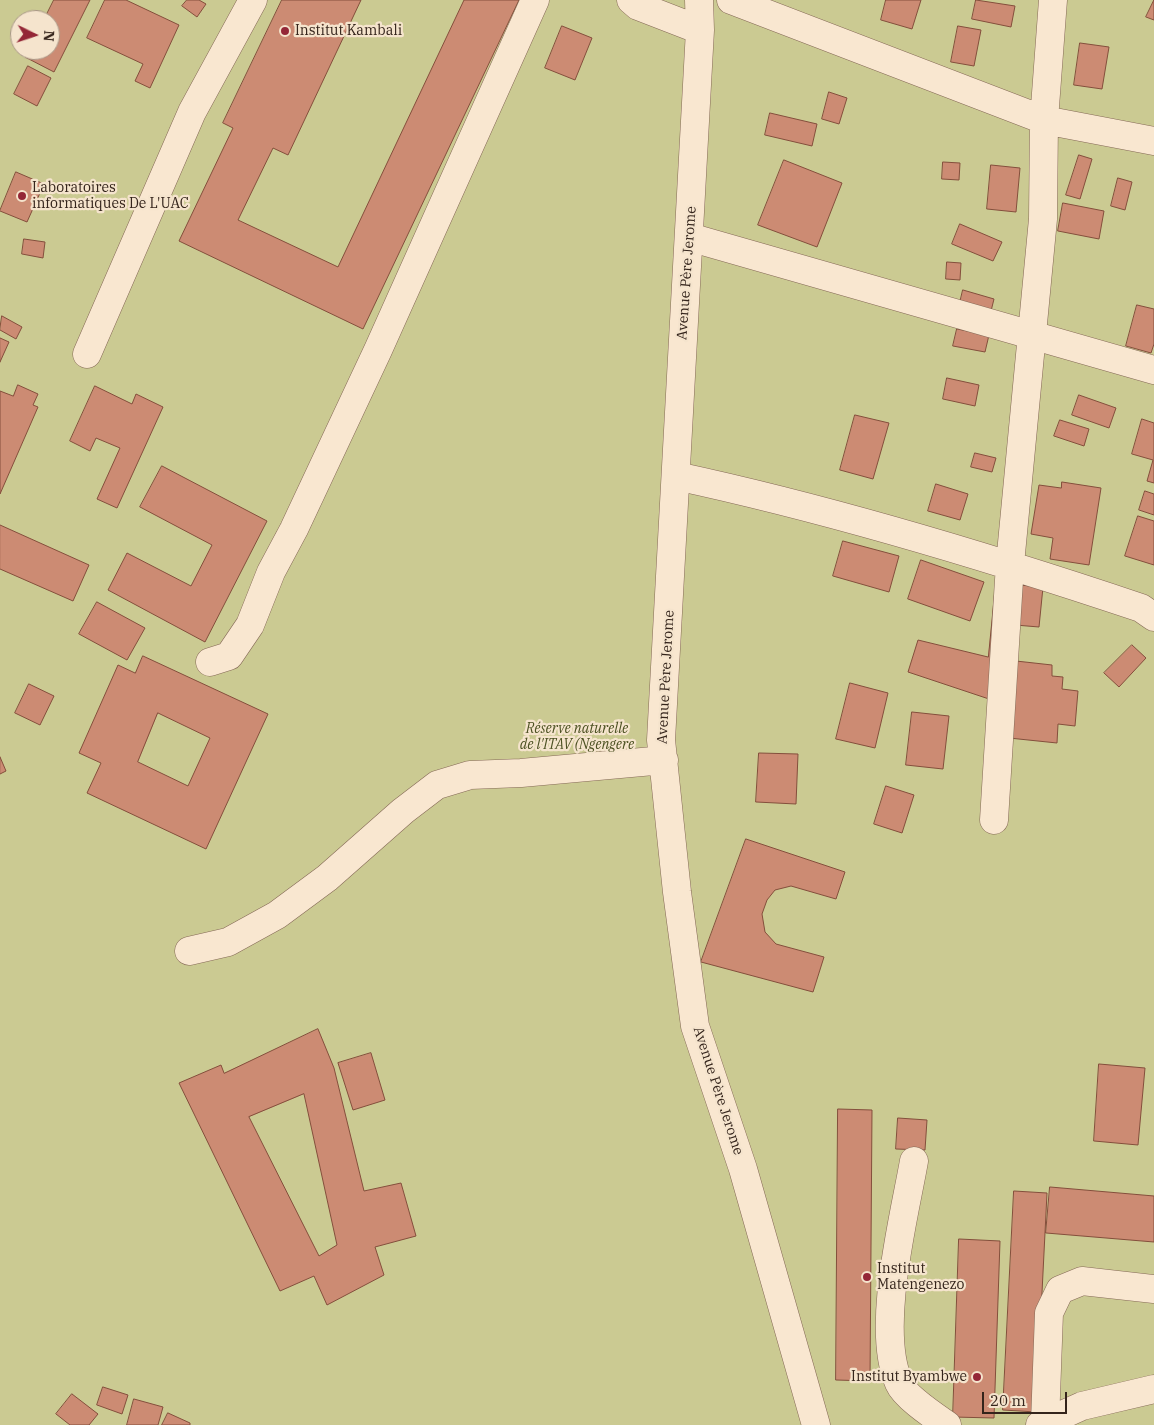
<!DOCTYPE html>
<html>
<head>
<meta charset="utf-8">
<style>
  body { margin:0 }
  #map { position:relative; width:1154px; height:1425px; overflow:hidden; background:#edd8bd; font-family:"IBM Plex Serif",serif }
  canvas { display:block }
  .north { position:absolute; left:10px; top:10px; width:50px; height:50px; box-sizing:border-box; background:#f5e4cd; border:1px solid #a89786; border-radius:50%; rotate:94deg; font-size:14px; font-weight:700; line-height:20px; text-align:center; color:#34241b }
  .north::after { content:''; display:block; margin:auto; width:18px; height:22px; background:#942737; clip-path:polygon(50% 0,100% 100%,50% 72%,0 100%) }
  .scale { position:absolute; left:982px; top:1392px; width:85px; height:22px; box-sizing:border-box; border:2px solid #34241b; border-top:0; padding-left:6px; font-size:15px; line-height:18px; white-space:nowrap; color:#34241b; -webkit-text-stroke:4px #f5e4cd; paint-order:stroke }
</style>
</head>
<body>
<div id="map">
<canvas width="1154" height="1425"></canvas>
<div class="north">N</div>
<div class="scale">20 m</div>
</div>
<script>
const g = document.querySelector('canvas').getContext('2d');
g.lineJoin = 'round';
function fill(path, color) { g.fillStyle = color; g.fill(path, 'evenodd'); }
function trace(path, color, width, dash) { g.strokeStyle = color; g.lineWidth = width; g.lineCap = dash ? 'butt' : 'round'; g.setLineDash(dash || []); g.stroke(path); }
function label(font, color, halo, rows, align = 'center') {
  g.font = font + ' "IBM Plex Serif",serif'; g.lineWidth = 4.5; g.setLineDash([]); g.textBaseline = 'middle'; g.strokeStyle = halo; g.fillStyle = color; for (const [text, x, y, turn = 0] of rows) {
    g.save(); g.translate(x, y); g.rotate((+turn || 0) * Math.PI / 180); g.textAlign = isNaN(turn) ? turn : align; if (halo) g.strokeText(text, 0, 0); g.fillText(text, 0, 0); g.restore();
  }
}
fill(new Path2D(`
  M0,0H1154V1425H0ZM20,20H50V50H20Z`), '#cbca92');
const building = new Path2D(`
  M54,0H90L54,72L25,57L29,50H50V20H44Z
  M105,0H126L179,25L150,88L135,81L143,64L87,38Z
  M187,0H199L206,4L197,17L182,6Z
  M282,0H361L288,155L273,148L238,220L338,267L464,0H519L363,329L179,241L233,128L223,123Z
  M886,0H921L912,29L881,20Z
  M976,0L1015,6L1011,27L972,19Z
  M1154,0V20L1146,17Z
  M562,26L592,38L575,80L545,68Z
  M958,26L981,30L974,66L951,62Z
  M1080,43L1109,47L1102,89L1074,85Z
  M28,66L51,78L37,106L14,94Z
  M829,92L847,98L839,124L822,119Z
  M770,113L817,124L812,146L765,135Z
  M1079,155L1092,159L1080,199L1066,195Z
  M784,160L842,183L817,247L758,225Z
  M943,162L960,163L959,180L942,179Z
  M991,165L1020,168L1016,212L987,209Z
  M16,172L44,184L27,222L0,211Z
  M1118,178L1132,182L1125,210L1111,206Z
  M1063,203L1104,211L1099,239L1058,231Z
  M960,224L1002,242L993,261L952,244Z
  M24,239L45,242L43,258L22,254Z
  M947,262L961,263L960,280L946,279Z
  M963,290L994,299L990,315L959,307Z
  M1137,305L1154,309V344L1151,353L1126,346Z
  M2,316L22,327L16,339L0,330Z
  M957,329L989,335L985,352L953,346Z
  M0,338L9,342L0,362Z
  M947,378L979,385L975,406L943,399Z
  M18,385L38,394L33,405L38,407L0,494V391L13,396Z
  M95,386L132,404L136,394L163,407L117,508L97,499L120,448L96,438L90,451L70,441Z
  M1079,395L1116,408L1109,428L1072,415Z
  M855,415L889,423L873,479L840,470Z
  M1142,419L1154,423V483L1147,481L1153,460L1132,454Z
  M1060,420L1089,429L1084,446L1054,436Z
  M975,453L996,458L992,472L971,467Z
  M162,466L267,521L205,642L108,590L127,553L191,586L212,545L140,507Z
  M1062,482L1101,488L1089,565L1050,559L1053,538L1031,534L1039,485L1061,488Z
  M936,484L968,494L960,520L928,511Z
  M1145,491L1154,494V515L1139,510Z
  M1138,516L1154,521V565L1125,556Z
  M0,525L89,565L73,601L0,569Z
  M843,541L899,556L889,592L833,576Z
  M921,560L984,582L970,621L908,599Z
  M996,580L995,701L908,672L918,640L988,657Z
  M1019,585L1043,587L1039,627L1015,625Z
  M97,602L145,628L127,660L79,634Z
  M1132,645L1146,658L1119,687L1104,673Z
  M143,656L268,714L206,849L87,793L101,763L79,753L118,665L135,673ZM158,713L210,738L188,786L138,762Z
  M1016,661L1052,665V676L1063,677L1062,689L1078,691L1075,726L1058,724L1057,743L1009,738Z
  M850,683L888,693L875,748L836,739Z
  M29,684L54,696L40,725L15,713Z
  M912,712L949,716L943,769L906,765Z
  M759,753L798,754L796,804L756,802Z
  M0,757L6,771L0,774Z
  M886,786L914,795L902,833L874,824Z
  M746,839L845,872L836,899L791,886L775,890L767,900L762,914L765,932L776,944L824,957L813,992L701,962Z
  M318,1029L334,1068L364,1191L401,1183L416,1236L375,1247L384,1275L327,1305L314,1276L280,1291L179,1083L221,1065L224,1073ZM304,1094L337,1245L319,1256L249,1117Z
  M371,1053L385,1100L353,1110L338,1063Z
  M1099,1064L1145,1068L1138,1145L1094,1141Z
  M838,1109L872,1110L870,1381L836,1380Z
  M898,1118L927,1120L925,1150L896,1149Z
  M1050,1187L1154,1196V1242L1046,1233Z
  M1014,1191L1047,1193L1036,1412L1003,1410Z
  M959,1239L1000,1241L994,1418L953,1417Z
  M103,1387L128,1395L122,1414L97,1405Z
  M72,1394L98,1414L89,1425H70L56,1414Z
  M134,1399L163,1407L158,1425H127Z
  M168,1413L190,1423V1425H162Z`);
fill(building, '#cc8b73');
trace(building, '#844f3c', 1);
const minor = new Path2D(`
  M631,0L638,6L700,30
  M699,0L700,30L661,740L677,892L695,1026L743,1169L816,1425
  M731,0L1044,120L1154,141
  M689,237L1154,370
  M87,354L192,112L253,0
  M676,476C834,510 989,557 1141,608L1154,617
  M210,662L229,656L250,625L271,572L294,529L378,350L535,0
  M994,820L1010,564L1043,219L1044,120L1053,0
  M189,951L228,942L277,915L327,878L403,811L437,785L470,775L521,773L664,760
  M914,1161C904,1218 875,1329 899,1383C905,1397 934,1416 947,1425
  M1045,1423L1049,1313L1060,1290L1082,1281L1154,1289
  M1040,1425L1082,1406L1154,1389`);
trace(minor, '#856956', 29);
trace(minor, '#f9e7d0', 28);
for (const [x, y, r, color] of [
  [285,31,5,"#942737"],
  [22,196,5,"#942737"],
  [867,1277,5,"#942737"],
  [977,1377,5,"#942737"]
]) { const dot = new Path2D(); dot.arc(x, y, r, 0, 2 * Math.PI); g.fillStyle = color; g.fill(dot); trace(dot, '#f5e4cd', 2); }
label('14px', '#34241b', '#f5e4cd', [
  ["Institut Kambali",295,31],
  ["Laboratoires",32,188],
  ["informatiques De L'UAC",32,204],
  ["Institut",877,1269],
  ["Matengenezo",877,1285],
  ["Institut Byambwe",967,1377,"right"]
], 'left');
label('14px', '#34241b', '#f5e4cd', [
  ["Avenue Père Jerome",687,273,-86],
  ["Avenue Père Jerome",666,677,-87],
  ["Avenue Père Jerome",718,1091,72]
]);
label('italic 14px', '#4c5122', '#f5e4cd', [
  ["Réserve naturelle",577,729],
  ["de l'ITAV (Ngengere",577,745]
]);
</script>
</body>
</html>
